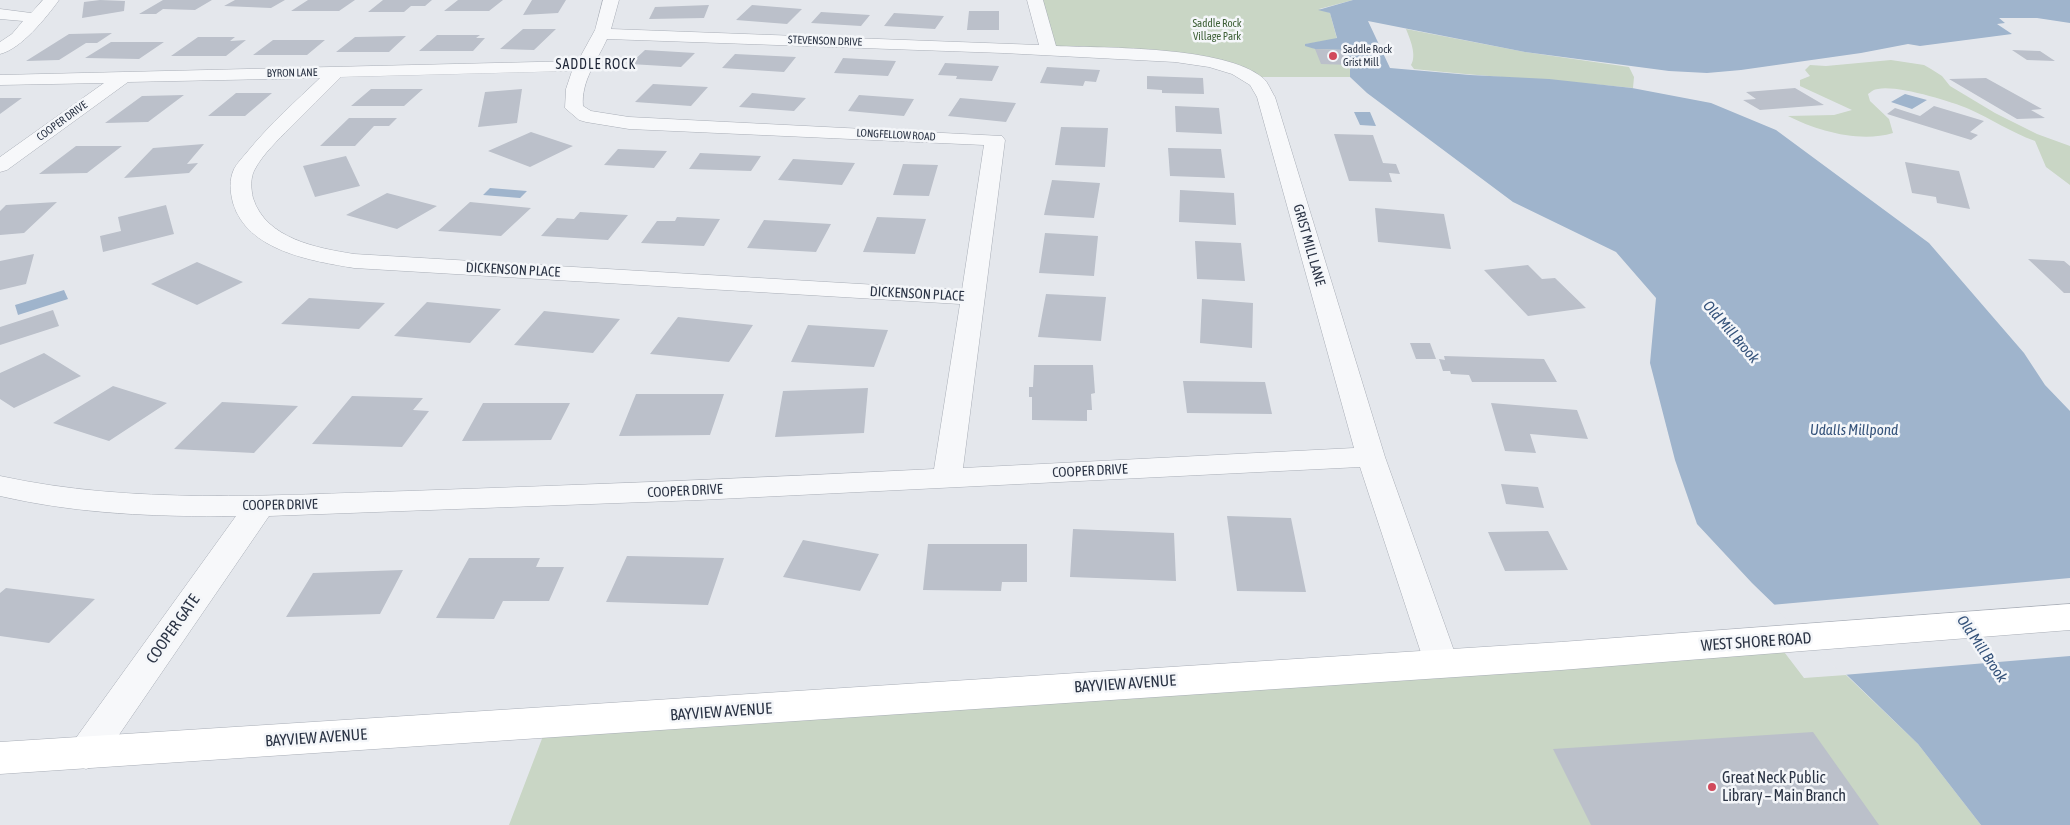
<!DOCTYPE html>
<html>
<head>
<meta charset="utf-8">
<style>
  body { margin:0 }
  canvas { display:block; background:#e4e7ec }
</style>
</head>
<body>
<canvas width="2070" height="825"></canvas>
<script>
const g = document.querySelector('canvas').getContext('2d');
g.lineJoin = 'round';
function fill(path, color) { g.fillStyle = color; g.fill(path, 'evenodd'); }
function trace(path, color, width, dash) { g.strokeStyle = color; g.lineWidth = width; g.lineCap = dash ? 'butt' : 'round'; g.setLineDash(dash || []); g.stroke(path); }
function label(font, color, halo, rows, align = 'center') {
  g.font = font + ' "Asap Condensed",sans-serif'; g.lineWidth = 5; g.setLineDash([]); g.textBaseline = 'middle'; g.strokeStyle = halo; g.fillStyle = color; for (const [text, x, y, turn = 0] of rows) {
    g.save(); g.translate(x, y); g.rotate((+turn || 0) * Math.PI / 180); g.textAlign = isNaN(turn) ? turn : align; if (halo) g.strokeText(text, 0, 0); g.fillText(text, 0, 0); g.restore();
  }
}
fill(new Path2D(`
  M1035,0H1353L1319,9L1330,13L1337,39L1306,44L1315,49L1345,50L1350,62H1357L1350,67V77H1252L1230,66L1049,50Z
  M1406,29L1525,52L1629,67L1634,77L1633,88C1560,80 1486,77 1414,69L1411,65C1417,55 1410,39 1406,29Z
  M1891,60L1924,65L1931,69L1942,76L1950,86L1995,113L2037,134L2070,146V185L2046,167L2035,141C2010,132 1992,119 1969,109C1950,101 1897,85 1878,89C1874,89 1871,92 1868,94L1870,101L1889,119L1893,133C1860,143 1817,131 1788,116L1834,115L1852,110L1800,86V80L1810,76L1805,70L1810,65L1826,66Z
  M1775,640L1804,678L1846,675L1918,744L1981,825H509L548,723Z`), '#c9d6c5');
fill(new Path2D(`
  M1353,0H2070V23L2037,18H1999L2005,23L1997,24L2012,34L1920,46L1908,44L1861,53L1741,70L1707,73L1669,71L1525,52L1368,21L1390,68L1470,75L1549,79L1632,88L1711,103L1776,130L1929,243L2024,353L2045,385L2070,411V825H1981L1918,744L1752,583L1697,524L1675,460L1650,363L1656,298L1616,252L1513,202L1367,93L1350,77V67L1358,65L1357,62H1350L1345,50L1315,49L1305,46V44L1337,38L1330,13L1318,10Z
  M1905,94L1927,100L1912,109L1891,102Z
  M1354,112H1370L1376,126L1360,125Z
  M490,188L527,191L520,198L483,195Z
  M64,290L68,299L18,315L15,305Z`), '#9fb4cc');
fill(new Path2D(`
  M2070,578V656L1843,675L1771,605Z`), '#e4e7ec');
fill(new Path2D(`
  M100,0L125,1L124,11L82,18L84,2Z
  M163,0H212L195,10L163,9L156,14H139Z
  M235,0H285L271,8L224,6Z
  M308,0H355L339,11H291Z
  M383,0H432L425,6H411L404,12H368Z
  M458,0H503L489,11H444Z
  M532,0H566L558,13L523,15Z
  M709,5L704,18L649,19L655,7Z
  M752,5L802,9L787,24L736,20Z
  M969,11H999V30H967Z
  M821,12L870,15L861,26L811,23Z
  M894,13L944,16L935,29L884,26Z
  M523,29H556L534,50L500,49Z
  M112,33L97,43H86L59,60L26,61L69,34Z
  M437,35H480L476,38H485L473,51H419Z
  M406,36L389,52H336L355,37Z
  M198,37H235L230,41L246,40L226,56H171Z
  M273,40H325L307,55H253Z
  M111,42H164L139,59L85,58Z
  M1315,49L1345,50L1351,65L1321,64Z
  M645,50L695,53L681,67L630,64Z
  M2012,50L2040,51L2055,61L2027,60Z
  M735,54L796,57L784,72L722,68Z
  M843,58L896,61L888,76L834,73Z
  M945,63L999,66L992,81L956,79L957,76L938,75Z
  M1047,67L1100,70L1096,82L1085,81L1083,86L1040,83Z
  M1147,76L1203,78L1204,94L1162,93V90L1147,89Z
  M1986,78L2042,109L2031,110L2045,118L2017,119L1949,79Z
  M653,84L708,87L691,106L635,102Z
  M1795,88L1824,105L1760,110L1743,100L1756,99L1746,92Z
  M371,89H423L404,106H351Z
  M522,89L517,123L478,127L485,92Z
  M236,93H272L245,116H208Z
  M752,93L806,98L794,111L739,107Z
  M184,95L148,122L105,123L142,96Z
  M859,95L914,99L904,116L848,111Z
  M0,98H22L0,114Z
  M960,98L1016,103L1006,122L948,116Z
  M1175,106L1219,108L1222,134L1176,132Z
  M1934,106L1984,121L1970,132L1978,135L1971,140L1887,114L1895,108L1920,116Z
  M349,118H397L389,126H374L355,146H320Z
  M1061,127L1108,128L1105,167L1055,165Z
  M531,132L573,146L530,167L488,151Z
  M1334,134L1373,135L1383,163L1396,164L1400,174L1389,173L1392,182L1349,181Z
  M204,144L187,164L198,163L189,173L124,178L153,148Z
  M76,146H122L87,173L39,174Z
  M1168,148L1221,149L1225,178L1170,176Z
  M618,149L667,151L654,168L604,165Z
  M700,153L761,156L751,171L689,169Z
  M346,156L360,186L315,197L303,166Z
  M793,159L855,163L842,185L778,180Z
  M1905,162L1959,171L1970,209L1937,203L1936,197L1912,193Z
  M903,164L938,165L929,196L893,195Z
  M1052,180L1100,183L1094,218L1044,215Z
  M1180,190L1234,193L1236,225L1179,222Z
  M387,193L437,206L397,229L346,215Z
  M57,202L24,233L0,235V211L6,205Z
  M470,202L531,208L501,236L438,231Z
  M166,205L174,234L103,252L100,236L121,231L118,217Z
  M1375,208L1444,214L1451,249L1378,242Z
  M580,212L628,215L608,240L541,236L557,218L574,219Z
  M677,217L720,219L704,246L641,243L657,221H675Z
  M877,217L926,219L915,254L863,252Z
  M764,220L831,224L816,252L747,248Z
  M1045,233L1098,236L1094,276L1039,273Z
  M1195,241L1241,243L1245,281L1197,279Z
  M34,254L26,284L0,290V261Z
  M2028,259L2064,261L2070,266V293H2064Z
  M197,262L243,282L197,305L151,284Z
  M1528,265L1542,279L1555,278L1586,308L1528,316L1484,270Z
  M1046,294L1106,297L1101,341L1038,337Z
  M309,298L385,303L359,329L281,324Z
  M1202,299L1253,303L1252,348L1200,343Z
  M427,302L501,309L470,343L394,336Z
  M53,310L59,326L0,345V327Z
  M544,311L620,319L593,353L514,345Z
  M678,317L753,325L729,362L650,354Z
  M808,325L888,330L874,367L791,362Z
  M1410,343H1430L1436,359H1416Z
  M44,353L81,376L14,408L0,399V373Z
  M1444,356L1544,359L1557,382H1472L1469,375L1451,374L1450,371H1443L1439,359L1445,360Z
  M1034,365H1093L1095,393L1091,394L1092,410H1087V421L1032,420V397H1029V387H1033Z
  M1183,381L1265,382L1272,414L1187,413Z
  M113,386L167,403L109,441L53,423Z
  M868,388L864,433L775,437L783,391Z
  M636,394H724L710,435L619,436Z
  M352,396L423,398L413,410L429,411L402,447L312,444Z
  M222,402L298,406L254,453L174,449Z
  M483,403H570L551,440L462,441Z
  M1491,403L1577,410L1588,439L1530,434L1536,453L1505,451Z
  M1501,484L1538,487L1544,508L1506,504Z
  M1227,516L1291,518L1306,592L1237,591Z
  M1073,529L1174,533L1176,581L1070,577Z
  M1548,531L1568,570L1505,571L1488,532Z
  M803,540L879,554L860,591L783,577Z
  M928,544H1027V582H1002L1001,591L923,590Z
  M627,556L724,558L708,605L606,602Z
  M469,558H540L536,567H564L549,601H503L494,619L436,618Z
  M403,570L380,614L286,617L313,573Z
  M6,588L95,599L49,643L0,636V593Z
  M1813,732L1879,825H1591L1553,749Z`), '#bbc0ca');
const minor = new Path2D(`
  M43,0H59C46,18 21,49 0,54V42L12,34L23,21L0,19V9L31,13Z
  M603,0H619L611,29L1039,45L1027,0H1043L1056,46C1106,48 1225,46 1263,78C1268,82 1271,91 1275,97L1385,457L1458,662L1453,672L1441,676L1429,672L1424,662L1360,467L699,500L269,516L99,764L86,769L73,764L67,753L73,742L236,516C157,517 78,514 0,496V476C133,505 272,495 408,491C583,485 758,478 934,469L960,304L354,268C312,261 247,251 233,203C230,191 229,180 234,169C237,163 244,156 248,151C270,124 296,101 320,78L128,82L7,170L0,172V157L104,83L0,85V75L578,61L595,30ZM607,39L1003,53L1175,62L1209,67L1232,74L1250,85L1257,97L1354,448L963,468L1005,140L1002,136L629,117L591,111L583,106C581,81 597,61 607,39ZM572,71L566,89L565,108L579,120L586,122L629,129L984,145L962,290L354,254C317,248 266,239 253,198C251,189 250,177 255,169C263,154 278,140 290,128C307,111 324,94 341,77Z`);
const secondary = new Path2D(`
  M2070,604V630L1561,670L0,774V742L1561,642Z`);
trace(minor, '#a9aeb7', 1);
trace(secondary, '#a9aeb7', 1);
fill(minor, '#f7f8fa');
fill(secondary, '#fff');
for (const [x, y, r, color] of [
  [1333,56,5,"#d1495b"],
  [1712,787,5,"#d1495b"]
]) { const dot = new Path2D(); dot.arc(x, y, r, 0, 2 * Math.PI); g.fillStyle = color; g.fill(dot); trace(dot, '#f4f6f9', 2); }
label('11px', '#3f6138', '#f4f6f9', [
  ["Saddle Rock",1217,24],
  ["Village Park",1217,37]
]);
label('11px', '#2b3445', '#f4f6f9', [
  ["STEVENSON DRIVE",825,41,2],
  ["BYRON LANE",292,73,-1],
  ["COOPER DRIVE",62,121,-36],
  ["LONGFELLOW ROAD",896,135,3]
]);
label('11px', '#2b3445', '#f4f6f9', [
  ["Saddle Rock",1343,50],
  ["Grist Mill",1343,63]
], 'left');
g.letterSpacing = '1px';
label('14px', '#1d2536', '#f4f6f9', [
  ["SADDLE ROCK",596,65]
]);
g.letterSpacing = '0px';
label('14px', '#2b3445', '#f4f6f9', [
  ["GRIST MILL LANE",1309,245,74],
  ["DICKENSON PLACE",513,270,3],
  ["DICKENSON PLACE",917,294,3],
  ["COOPER DRIVE",1090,471,-3],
  ["COOPER DRIVE",685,491,-3],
  ["COOPER DRIVE",280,505,-1]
]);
label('italic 15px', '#34527a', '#f4f6f9', [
  ["Old Mill Brook",1731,332,49],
  ["Udalls Millpond",1854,430],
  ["Old Mill Brook",1982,649,56]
]);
label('16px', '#2b3445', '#f4f6f9', [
  ["COOPER GATE",173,629,-55],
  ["WEST SHORE ROAD",1756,642,-4],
  ["BAYVIEW AVENUE",1125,684,-4],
  ["BAYVIEW AVENUE",721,712,-4],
  ["BAYVIEW AVENUE",316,738,-4]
]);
label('16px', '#2b3445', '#f4f6f9', [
  ["Great Neck Public",1722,778],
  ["Library – Main Branch",1722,796]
], 'left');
</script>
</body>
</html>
